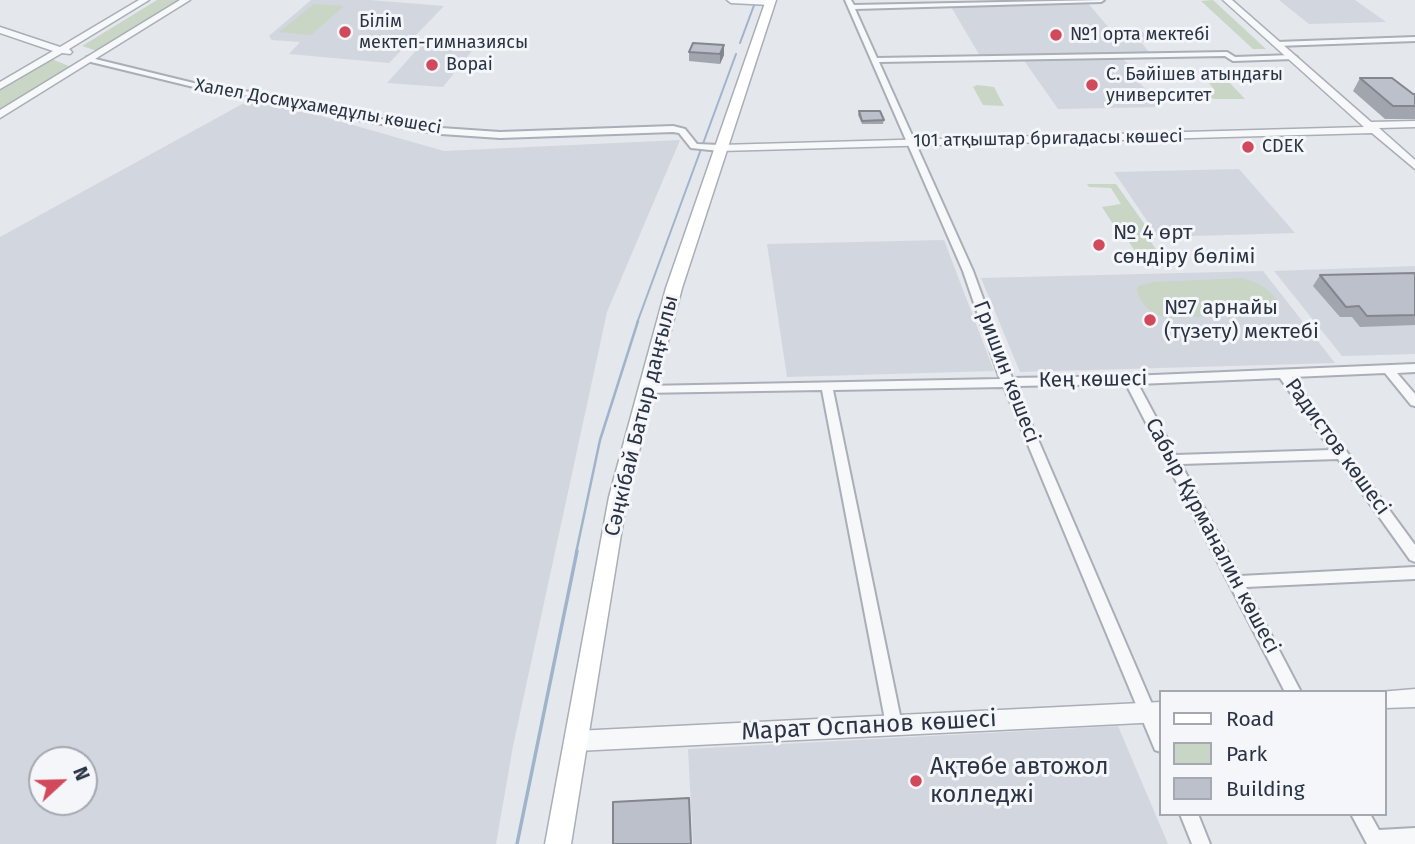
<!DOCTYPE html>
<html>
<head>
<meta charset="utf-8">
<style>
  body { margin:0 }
  #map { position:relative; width:1415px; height:844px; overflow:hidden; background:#e4e7ec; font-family:"Fira Sans",sans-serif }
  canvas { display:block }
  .legend { position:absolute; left:1159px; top:690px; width:228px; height:126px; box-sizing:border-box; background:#f4f6f9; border:2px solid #a4a8b1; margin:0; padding:9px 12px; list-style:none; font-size:21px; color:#2b3445 }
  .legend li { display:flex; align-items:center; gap:14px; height:35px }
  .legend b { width:35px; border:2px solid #a4a8b1 }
  .north { position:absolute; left:28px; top:746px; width:70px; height:70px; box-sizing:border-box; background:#f4f6f9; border:2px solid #a4a8b1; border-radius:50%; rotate:68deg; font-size:19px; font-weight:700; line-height:28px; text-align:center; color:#2b3445 }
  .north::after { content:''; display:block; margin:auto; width:24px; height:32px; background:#d1495b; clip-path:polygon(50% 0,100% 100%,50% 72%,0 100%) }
</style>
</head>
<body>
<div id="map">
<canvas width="1415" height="844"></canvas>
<ul class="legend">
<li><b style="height:9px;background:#fff"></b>Road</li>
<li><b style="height:19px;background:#c9d6c5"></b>Park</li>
<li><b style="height:19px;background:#bbc0ca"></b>Building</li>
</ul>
<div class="north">N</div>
</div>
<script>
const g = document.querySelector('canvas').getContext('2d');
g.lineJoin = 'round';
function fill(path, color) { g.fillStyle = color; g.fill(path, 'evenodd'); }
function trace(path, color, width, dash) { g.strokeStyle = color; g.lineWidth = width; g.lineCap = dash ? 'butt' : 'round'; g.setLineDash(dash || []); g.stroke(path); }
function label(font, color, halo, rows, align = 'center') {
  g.font = font + ' "Fira Sans",sans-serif'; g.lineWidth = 6; g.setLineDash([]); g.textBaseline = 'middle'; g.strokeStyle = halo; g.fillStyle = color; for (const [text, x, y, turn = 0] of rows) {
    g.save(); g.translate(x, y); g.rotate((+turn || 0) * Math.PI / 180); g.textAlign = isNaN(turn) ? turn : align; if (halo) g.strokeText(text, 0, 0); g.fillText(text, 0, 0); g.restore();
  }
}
fill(new Path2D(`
  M311,0H369L444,6L389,63L289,54L300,42L272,40L269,36Z
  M1279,0H1355L1386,22L1309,24Z
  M1087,2L1109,28L1138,27L1151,41L1141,42L1149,52L980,56L950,5Z
  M423,43L475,47L443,87L387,83Z
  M1121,57L1128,64L1124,65L1161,107L1058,109L1023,59Z
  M255,97L444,151L680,140L607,312L513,746L496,844H0V237ZM42,760H84V802H42Z
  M1239,169L1295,233L1158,237L1114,172Z
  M944,240L994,371L787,377L767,244Z
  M1415,266V354L1342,356L1274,271Z
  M1263,271L1335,363L1020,372L981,278Z
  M1118,726L1168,844H693L688,749Z`), '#d2d6de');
fill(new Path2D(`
  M157,0H180L97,51L82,46Z
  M1213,0L1266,49H1253L1201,1Z
  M314,4L344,6L311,35L279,32Z
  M52,59L71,67L0,110V90Z
  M1229,82L1245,99H1213L1203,88H1213L1209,83Z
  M977,85L994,87L1004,106L983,105L973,87Z
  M1087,184H1116L1148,229L1144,232L1160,255L1134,256L1132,254L1135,251L1127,239L1122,238L1102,207L1121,204L1111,188L1089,187Z
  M1242,278C1258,282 1271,289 1279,304L1277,309L1265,314L1168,318C1153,315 1141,306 1137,291L1138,286L1155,282Z`), '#c9d6c5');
trace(new Path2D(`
  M740,43L756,0
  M637,323L736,54`), '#9fb4cc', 2);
trace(new Path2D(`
  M576,553L600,440L638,321`), '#9fb4cc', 2.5);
trace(new Path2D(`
  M517,844L577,551`), '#9fb4cc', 3.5);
const minor = new Path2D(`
  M845,0H851L854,5L1104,0L1101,2L855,9L877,58L1227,52L1235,57L1293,55L1297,57L1293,59L1233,61L1225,56L879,62L973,271L1012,378L1130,376L1415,364V372L1397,373L1415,394V406L1411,405L1385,373L1292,377L1415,545V562L1410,560L1338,459L1181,464L1240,576L1415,567V579L1246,587L1301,692H1285L1126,384L1015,386L1161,725V752L1155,750L1004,387L833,390L902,725L900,730L894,733L888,730L886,725L822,390L641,393L639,390L645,386L1000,379L963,271ZM1280,378L1331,450L1176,455L1138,384Z
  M1415,37V41L1277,46L1273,44L1277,42Z
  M87,57L206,86L258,93L346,114L441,128L500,132L673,126L685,129L697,144L720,145L724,148L720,151L691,148L679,133L673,132L500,138L441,134L346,118L258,97L206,90L87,61Z
  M1180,814H1198L1210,844H1192Z
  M1351,814H1370L1379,830L1415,828V844H1367Z`);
const tertiary = new Path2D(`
  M139,0H149L69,49L72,52L70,54L62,53L0,89V82L53,51L0,33V27L60,47Z
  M180,0H190L0,118V110Z
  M727,0H772L774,2L770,5L731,3Z
  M1223,0H1232L1371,122L1415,121V127L1379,128L1415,160V169L1372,133L720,151L714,148L720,145L1364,127Z
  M1415,689V707L1385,708V692H1379Z
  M1161,702V722L576,751L569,748L565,741L569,734L576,731Z`);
const secondary = new Path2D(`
  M766,0H776L682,288L627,497L571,844H545L609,497L666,288Z`);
trace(minor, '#a9aeb7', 4);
trace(tertiary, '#a9aeb7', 3);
trace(secondary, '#a9aeb7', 3);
fill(minor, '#f7f8fa');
fill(tertiary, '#f7f8fa');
fill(secondary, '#fff');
fill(new Path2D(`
  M689,52L724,55L720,64L689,61Z
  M1360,78L1415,94V119H1385L1353,91Z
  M859,111L884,120L883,124H862L858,115Z
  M1415,273V325L1360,327L1352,317H1340L1313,286L1320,275Z`), '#a1a5ae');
fill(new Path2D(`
  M724,45V55L720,64V54Z`), '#83868d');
const building = new Path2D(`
  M693,43L724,45L720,54L689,52Z
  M1360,78H1392L1413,94H1415V106H1393Z
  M859,111H880L884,120L862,121Z
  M1415,273V315L1367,316L1359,306L1346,307L1320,275Z
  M689,798L691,844H613V802Z`);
fill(building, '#bbc0ca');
trace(building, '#83868d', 2);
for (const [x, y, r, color] of [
  [345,32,7,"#d1495b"],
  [1056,35,7,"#d1495b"],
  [432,65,7,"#d1495b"],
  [1092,85,7,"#d1495b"],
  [1248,147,7,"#d1495b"],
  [1099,245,7,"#d1495b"],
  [1150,320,7,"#d1495b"],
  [916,781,7,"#d1495b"]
]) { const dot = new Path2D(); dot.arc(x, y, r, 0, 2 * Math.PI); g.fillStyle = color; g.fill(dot); trace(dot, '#f4f6f9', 2.5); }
label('18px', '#2b3445', '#f4f6f9', [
  ["Білім",359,22],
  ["мектеп-гимназиясы",359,43],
  ["№1 орта мектебі",1070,35],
  ["Bopai",446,65],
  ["С. Бәйішев атындағы",1106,75],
  ["университет",1106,96],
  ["CDEK",1262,147]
], 'left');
label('18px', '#2b3445', '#f4f6f9', [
  ["Халел Досмұхамедұлы көшесі",318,107,10],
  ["101 атқыштар бригадасы көшесі",1048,139,-1]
]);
label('21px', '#2b3445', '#f4f6f9', [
  ["№ 4 өрт",1113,233],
  ["сөндіру бөлімі",1113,257],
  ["№7 арнайы",1164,308],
  ["(түзету) мектебі",1164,332]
], 'left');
label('21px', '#2b3445', '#f4f6f9', [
  ["Гришин көшесі",1006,372,69],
  ["Кең көшесі",1093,380,-1],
  ["Сәңкібай Батыр даңғылы",642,416,-76],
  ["Радистов көшесі",1337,447,54],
  ["Сабыр Құрманалин көшесі",1212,536,62]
]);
label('24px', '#2b3445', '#f4f6f9', [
  ["Марат Оспанов көшесі",869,726,-3]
]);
label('24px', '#2b3445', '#f4f6f9', [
  ["Ақтөбе автожол",930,767],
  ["колледжі",930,795]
], 'left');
</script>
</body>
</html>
